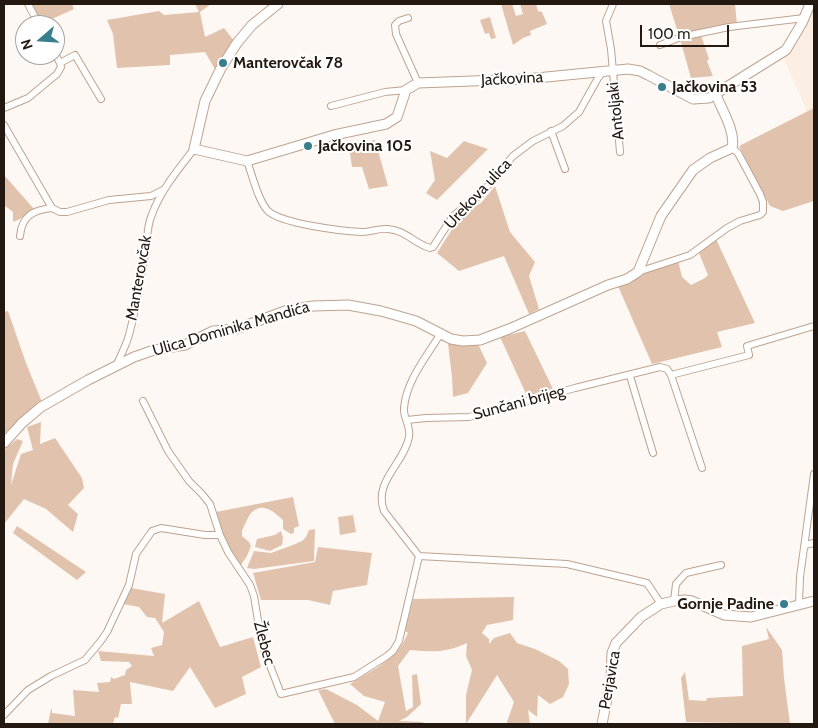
<!DOCTYPE html>
<html>
<head>
<meta charset="utf-8">
<style>
  body { margin:0 }
  #map { position:relative; width:818px; height:728px; overflow:hidden; background:#fef8f4; font-family:Cabin,sans-serif }
  canvas { display:block }
  .frame { position:absolute; inset:0; border:5px solid #231911; pointer-events:none }
  .north { position:absolute; left:15px; top:15px; width:50px; height:50px; box-sizing:border-box; background:#fff; border:1px solid #a7a3a0; border-radius:50%; rotate:251deg; font-size:14px; font-weight:700; line-height:20px; text-align:center; color:#231911 }
  .north::after { content:''; display:block; margin:auto; width:18px; height:22px; background:#397e8c; clip-path:polygon(50% 0,100% 100%,50% 72%,0 100%) }
  .scale { position:absolute; left:640px; top:25px; width:89px; height:22px; box-sizing:border-box; border:2px solid #231911; border-top:0; padding-left:6px; font-size:15px; line-height:18px; white-space:nowrap; color:#231911; -webkit-text-stroke:4px #fff; paint-order:stroke }
</style>
</head>
<body>
<div id="map">
<canvas width="818" height="728"></canvas>
<div class="frame"></div>
<div class="north">N</div>
<div class="scale">100 m</div>
</div>
<script>
const g = document.querySelector('canvas').getContext('2d');
g.lineJoin = 'round';
function fill(path, color) { g.fillStyle = color; g.fill(path, 'evenodd'); }
function trace(path, color, width, dash) { g.strokeStyle = color; g.lineWidth = width; g.lineCap = dash ? 'butt' : 'round'; g.setLineDash(dash || []); g.stroke(path); }
function label(font, color, halo, rows, align = 'center') {
  g.font = font + ' Cabin,sans-serif'; g.lineWidth = 4; g.setLineDash([]); g.textBaseline = 'middle'; g.strokeStyle = halo; g.fillStyle = color; for (const [text, x, y, turn = 0] of rows) {
    g.save(); g.translate(x, y); g.rotate((+turn || 0) * Math.PI / 180); g.textAlign = isNaN(turn) ? turn : align; if (halo) g.strokeText(text, 0, 0); g.fillText(text, 0, 0); g.restore();
  }
}
fill(new Path2D(`
  M814,4V108L807,112L783,57L790,52Z`), '#fceee3');
fill(new Path2D(`
  M31,4H72L74,9L41,24Z
  M195,4H211L200,12L205,37L224,28L238,46L219,76L205,52L170,55V65L117,68L113,34L107,20L159,11L164,15L199,12Z
  M501,4H512L516,16L523,14L520,4H536L538,11L542,12L547,24L530,31L531,35L523,38L513,45Z
  M669,4H735L737,25L679,36Z
  M490,17L496,38L491,39L489,33L485,34L480,20Z
  M701,35L709,59L707,61L713,76L691,78L680,39Z
  M814,108V201L783,211L770,206L739,146Z
  M375,140L388,186L369,189L362,167H352L349,146Z
  M464,141L488,149L437,200L426,193L435,180L430,151L447,158Z
  M4,175L34,209L20,219L13,222V212L4,205Z
  M495,186L510,232L535,262L529,276L539,309L529,314L504,256L459,271L437,253L461,215L481,203Z
  M716,239L755,323L717,332L722,347L652,364L618,286L646,271L678,260L682,277L691,285L705,278L708,275L699,253Z
  M8,311L26,363L44,407H35L4,434V312Z
  M525,331L553,389L527,396L500,337Z
  M448,344H478L487,363L468,393L453,397L452,377Z
  M41,422L40,444L55,438L82,478L84,488L68,505L78,514L73,532L46,509L24,499L4,524L5,449L17,439L23,441L13,464L11,485L21,454L33,450L27,427Z
  M293,497L299,526L294,528V533L291,534L283,529V520C274,512 263,501 251,513C249,515 244,526 242,531V536L249,542L251,546L247,556L241,565L238,563L223,536L216,512Z
  M353,515L356,532L340,535L338,517Z
  M17,526L86,572L77,580L13,533Z
  M315,529L314,561L254,569L247,568L254,551L271,553L293,545L302,541L306,537L309,530Z
  M281,531L283,538L282,545L270,551L255,547L257,539L275,535Z
  M318,547L372,553L367,585L333,591L330,605L308,600H261L253,573L315,562Z
  M131,588L165,594L162,623L199,601L220,647L253,637L261,667L242,677L246,694L215,708L190,667L173,691L130,682L132,704H121L118,718L115,717L113,724H48L51,709H52V713L75,716L73,690L99,692L97,683L110,682L111,677L114,679L125,675L126,670L132,666L129,662L101,661L98,651L154,656L151,648L162,645L164,632L155,618L147,617L139,607L123,604Z
  M514,597L513,620L487,625L482,633L489,639V644L494,638L510,633L517,643L535,649L559,661L568,669L569,684L563,697L550,704L538,695L537,717L528,710L530,724H507V722L514,702L497,675L466,724V695L472,670L466,656L467,643C445,653 434,652 410,650L398,666L406,711L413,707L412,675L417,674L421,704L407,717L399,721L423,722L424,724H335L318,690L326,689L357,705L378,721L385,702L364,696L350,684C374,669 397,660 408,633L405,631L413,599Z
  M766,627L782,650L784,678L790,724L686,722L681,678L685,672L689,700L706,701L707,698L743,696L742,646L769,639Z`), '#e1c3ad');
const street = new Path2D(`
  M28,4L39,25
  M613,4L606,21L611,49L620,152
  M408,18L399,21L395,25L396,34L418,83
  M660,45L681,37L729,27L804,18
  M60,63L75,55L101,99
  M331,106L385,92L406,90
  M4,108L28,98L57,74L61,67L60,63L55,54
  M4,125L52,208L60,212H67L109,200L151,196L163,190
  M551,131L565,169
  M247,161C252,174 258,201 268,211C282,224 342,231 362,232C371,232 379,228 388,229C405,230 415,244 430,248L433,247L453,216L479,196L513,156L533,141L563,126L579,112L598,78L603,72
  M20,236C22,215 34,210 52,208
  M638,272L690,255L727,228L740,221L760,215L763,212V202L760,194L738,153L732,148
  M116,367C120,356 126,346 129,335C136,309 140,282 145,255C148,243 146,230 151,217C160,191 177,171 194,149
  M671,375L702,468
  M630,376L653,453
  M143,401L168,451L189,481L202,494L210,504L220,535L228,552L250,585L254,596L262,645L281,694L354,677L387,656L393,651L399,641L419,556L384,511C373,481 404,464 409,437C411,426 403,418 404,408C406,381 427,356 441,333
  M407,420L426,418L469,417L575,388L660,367L667,369L671,375L749,355L747,346L814,326
  M805,545L814,543
  M419,556L567,564L647,583L661,604
  M674,601L676,584L686,573L721,565
  M799,604L800,577L814,474
  M4,715L28,690L51,676L85,660L100,642L107,632L129,585L136,554L152,531L161,528L205,535H220`);
const secondary = new Path2D(`
  M278,4L252,25L237,43L221,68L205,101L194,149L247,161L334,135L386,124L397,117L406,90L418,83L526,79L628,69L640,71L648,75L693,99L709,98L786,50L802,23L810,4
  M4,443L22,423L41,407L88,380L134,357L154,350L185,345L213,331L236,329L285,311L313,306L348,305L381,311L416,321L451,339L463,341L480,340L509,329L608,285L627,279L638,272L661,216L693,170L710,158L732,148C736,132 722,110 716,95
  M602,724L611,679L612,653L616,643L641,617L661,604L674,601L685,600L692,601L724,615L751,617L814,601`);
trace(street, '#bea38f', 8);
trace(secondary, '#bea38f', 11);
trace(street, '#fff', 6);
trace(secondary, '#fff', 9);
for (const [x, y, r, color] of [
  [223,63,5,"#397e8c"],
  [662,87,5,"#397e8c"],
  [308,146,5,"#397e8c"],
  [784,604,5,"#397e8c"]
]) { const dot = new Path2D(); dot.arc(x, y, r, 0, 2 * Math.PI); g.fillStyle = color; g.fill(dot); trace(dot, '#fff', 2); }
label('bold 16px', '#231911', '#fff', [
  ["Manterovčak 78",233,63],
  ["Jačkovina 53",672,87],
  ["Jačkovina 105",318,146],
  ["Gornje Padine",774,604,"right"]
], 'left');
label('16px', '#231911', '#fff', [
  ["Jačkovina",512,79,-3],
  ["Antoljaki",616,111,-96],
  ["Urekova ulica",478,194,-47],
  ["Manterovčak",139,278,-80],
  ["Ulica Dominika Mandića",231,329,-16],
  ["Sunčani brijeg",519,403,-15],
  ["Žlebec",264,643,75],
  ["Perjavica",610,680,-80]
]);
</script>
</body>
</html>
